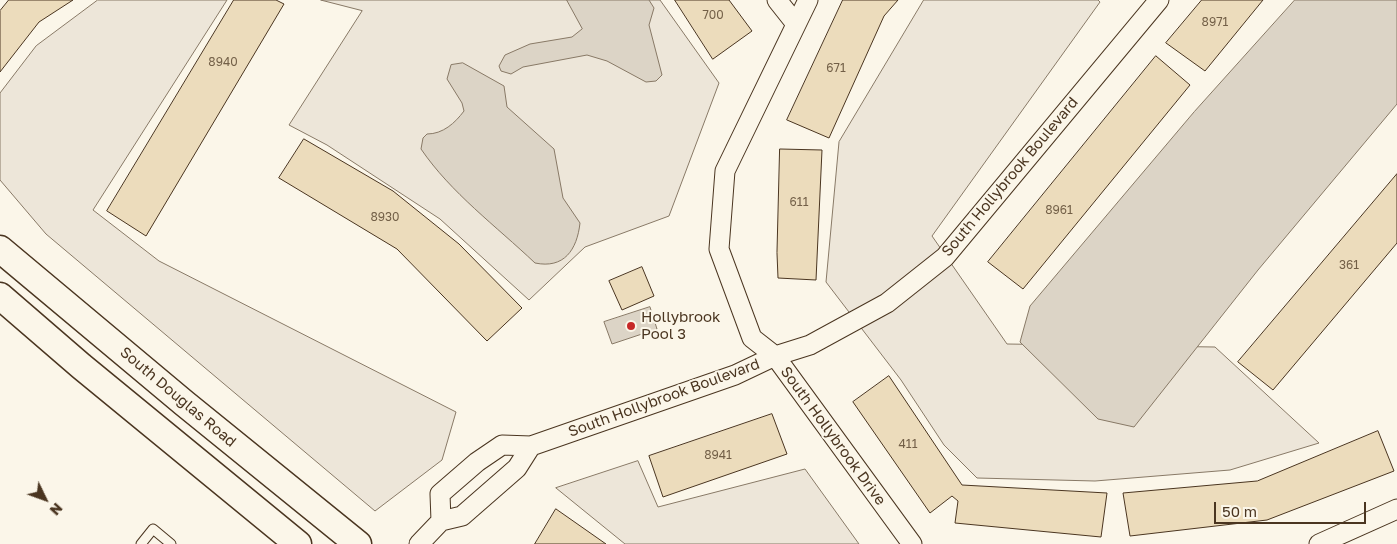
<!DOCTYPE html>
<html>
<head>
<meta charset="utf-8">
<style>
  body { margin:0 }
  #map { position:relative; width:1397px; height:544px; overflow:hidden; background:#fbf6e9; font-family:"Golos Text",sans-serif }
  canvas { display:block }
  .north { position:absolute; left:20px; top:474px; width:50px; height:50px; -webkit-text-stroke:4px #fbf6e9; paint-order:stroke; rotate:132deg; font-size:14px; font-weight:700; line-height:20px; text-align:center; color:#4a3520 }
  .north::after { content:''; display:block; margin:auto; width:18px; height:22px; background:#4a3520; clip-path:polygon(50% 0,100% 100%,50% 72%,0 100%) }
  .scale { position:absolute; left:1214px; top:502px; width:152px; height:22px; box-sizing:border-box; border:2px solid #4a3520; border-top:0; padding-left:6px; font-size:15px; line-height:18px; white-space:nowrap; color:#4a3520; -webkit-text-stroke:4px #fbf6e9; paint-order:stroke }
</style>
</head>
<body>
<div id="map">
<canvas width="1397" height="544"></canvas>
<div class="north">N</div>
<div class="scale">50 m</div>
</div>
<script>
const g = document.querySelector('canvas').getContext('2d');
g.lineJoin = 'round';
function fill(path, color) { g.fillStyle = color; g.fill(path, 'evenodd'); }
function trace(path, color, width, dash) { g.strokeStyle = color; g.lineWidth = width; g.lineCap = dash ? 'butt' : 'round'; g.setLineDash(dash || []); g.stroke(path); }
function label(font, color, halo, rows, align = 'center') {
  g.font = font + ' "Golos Text",sans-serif'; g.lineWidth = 4; g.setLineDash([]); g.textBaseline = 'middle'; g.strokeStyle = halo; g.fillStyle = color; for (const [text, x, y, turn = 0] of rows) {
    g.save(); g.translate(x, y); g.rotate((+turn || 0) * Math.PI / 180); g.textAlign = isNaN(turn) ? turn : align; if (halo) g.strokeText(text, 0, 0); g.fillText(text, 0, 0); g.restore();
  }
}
const green = new Path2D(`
  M98,0H227L93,210L159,261L456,412L442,460L375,511L46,234L0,180V93L36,46Z
  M321,0H660L719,83L669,216L585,247L529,300L440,219L327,145L289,125L362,11Z
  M924,0H1098L1100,2L932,236L1007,344L1215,347L1319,443L1230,470L1095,481L977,478L944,445L901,380L826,282L839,142Z
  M638,461L658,507L805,469L859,544H625L556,488Z`);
fill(green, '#ede6d9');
trace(green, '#887966', 1);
const water = new Path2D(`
  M567,0H649L654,8L649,25L662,75L656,81L646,82L607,61L587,55L523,67L511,74L501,71L499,66L505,55L530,44L572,37L582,29Z
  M1295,0H1397V104L1258,270L1134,427L1098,419L1020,342L1030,306L1194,112Z
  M463,63L504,86L507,107L554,149L563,198L580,223C577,250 564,269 535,263C496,226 451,193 421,149L423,138L427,134C443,134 455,123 464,111L462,103L447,79L451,65Z
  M650,307L657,329L612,344L604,322Z`);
fill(water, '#dcd4c6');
trace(water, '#887966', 1);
const building = new Path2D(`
  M9,0H73L39,22L0,72V11Z
  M234,0H276L284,4L146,236L107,211Z
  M675,0H729L752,31L713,59Z
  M843,0H898L884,16L829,138L787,120Z
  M1202,0H1263L1205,71L1166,43Z
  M1156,56L1190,85L1023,289L988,262Z
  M304,139L393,191L459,244L522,308L487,341L397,249L279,178Z
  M780,149L822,150L816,280L778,278L777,253Z
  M1397,174V243L1273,390L1238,362Z
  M642,267L654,296L622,310L609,281Z
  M889,376L962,485L1107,493L1101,537L955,523L958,501L952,496L930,513L853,402Z
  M772,414L787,454L663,497L649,456Z
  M1378,431L1394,471L1267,520L1130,536L1123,493L1257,481Z
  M556,509L606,544H535Z`);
fill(building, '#ecdcbc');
trace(building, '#4a3520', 1);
const service = new Path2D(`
  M141,544L153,529L171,544`);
const minor = new Path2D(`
  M777,0L796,24
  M808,0L725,171L719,249L752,338L775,356L912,544
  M441,521L440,494L477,462L502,445L531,446L735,375L775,356L810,345L887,303L945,257L1159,0
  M419,544L441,521L462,516L517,468L531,446
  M1319,544L1397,509`);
const secondary = new Path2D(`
  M0,249L184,403L358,544
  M0,296L81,366L298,544`);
trace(service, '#4a3520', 11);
trace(minor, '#4a3520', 21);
trace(secondary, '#4a3520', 29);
trace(service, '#fbf6e9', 9);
trace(minor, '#fbf6e9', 19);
trace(secondary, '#fbf6e9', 26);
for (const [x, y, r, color] of [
  [631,326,5,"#c62828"]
]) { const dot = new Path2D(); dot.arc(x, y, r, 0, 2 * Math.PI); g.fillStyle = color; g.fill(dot); trace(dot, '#fbf6e9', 2); }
label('12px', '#725f47', null, [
  ["700",713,15],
  ["8971",1215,22],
  ["8940",223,62],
  ["671",836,68],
  ["611",799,202],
  ["8961",1059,210],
  ["8930",385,217],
  ["361",1349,265],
  ["411",908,444],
  ["8941",718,455]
]);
label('15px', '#4a3520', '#fbf6e9', [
  ["South Hollybrook Boulevard",1010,177,-50],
  ["South Douglas Road",178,397,40],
  ["South Hollybrook Boulevard",664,398,-20],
  ["South Hollybrook Drive",833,436,54]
]);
label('15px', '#4a3520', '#fbf6e9', [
  ["Hollybrook",641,317],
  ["Pool 3",641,334]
], 'left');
</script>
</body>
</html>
